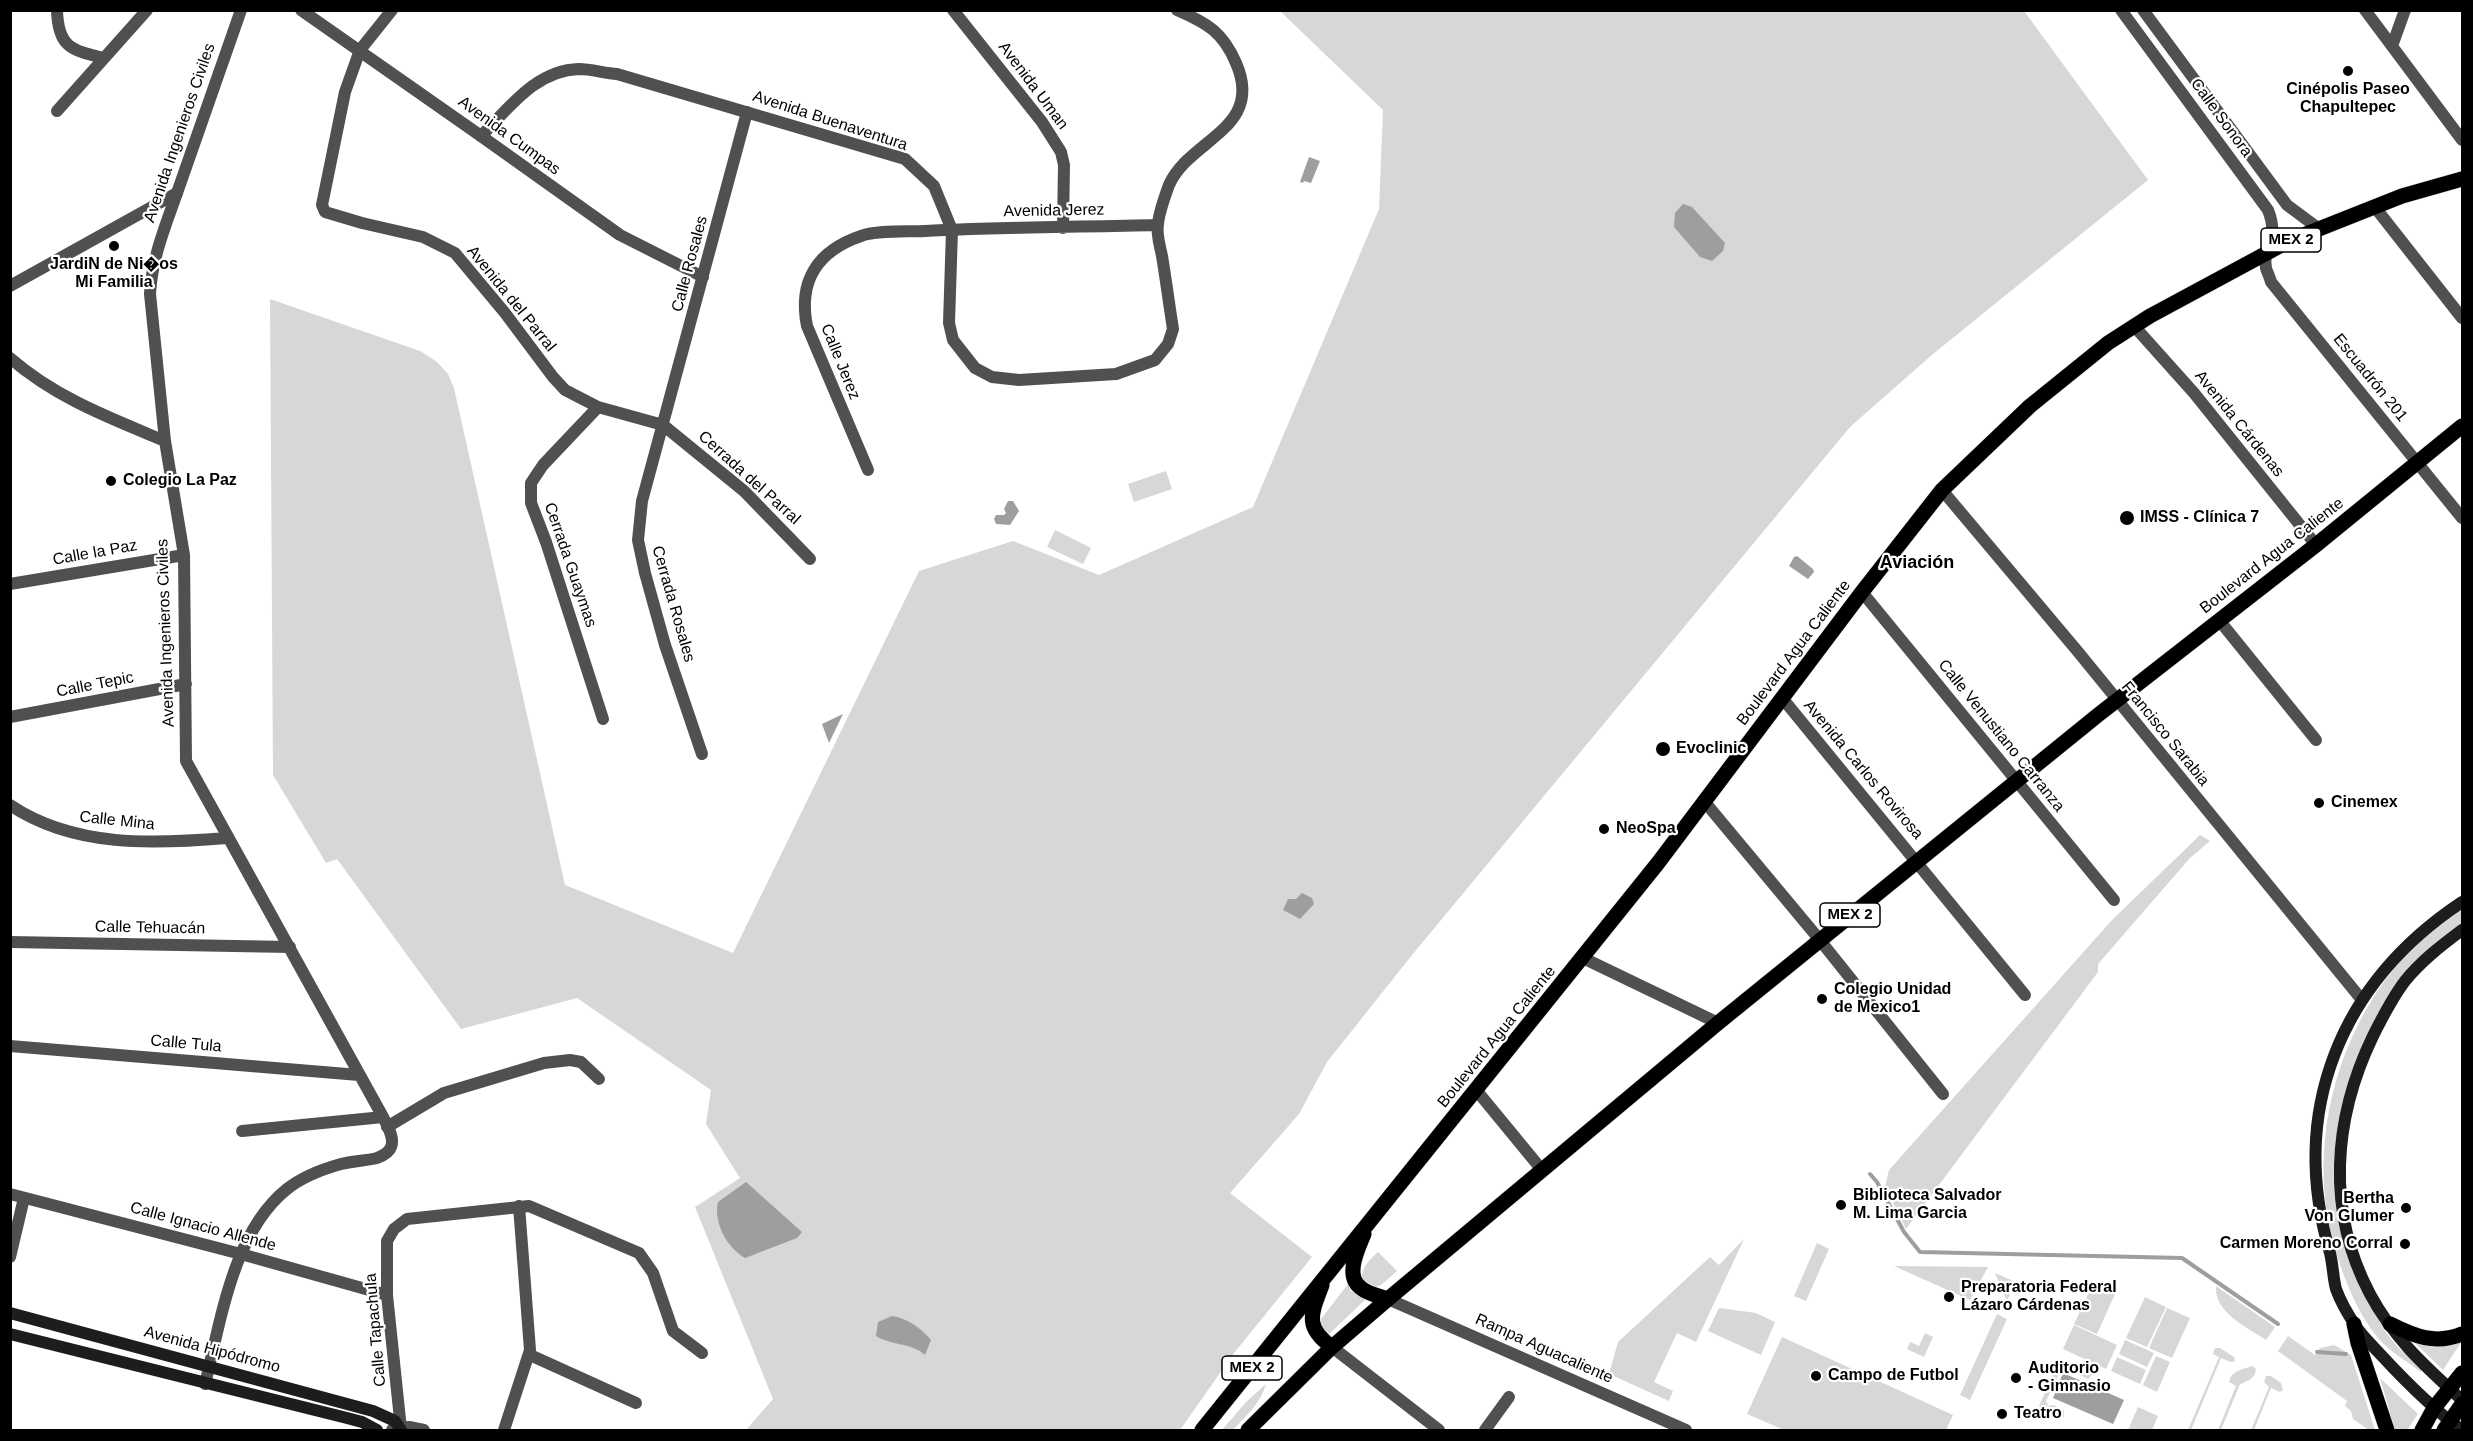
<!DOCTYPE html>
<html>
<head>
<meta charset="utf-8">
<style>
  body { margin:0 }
  #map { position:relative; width:2473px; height:1441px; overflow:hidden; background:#fff; font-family:Helvetica,sans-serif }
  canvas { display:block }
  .frame { position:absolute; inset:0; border:12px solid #000; pointer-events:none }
</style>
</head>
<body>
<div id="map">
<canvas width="2473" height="1441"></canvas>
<div class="frame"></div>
</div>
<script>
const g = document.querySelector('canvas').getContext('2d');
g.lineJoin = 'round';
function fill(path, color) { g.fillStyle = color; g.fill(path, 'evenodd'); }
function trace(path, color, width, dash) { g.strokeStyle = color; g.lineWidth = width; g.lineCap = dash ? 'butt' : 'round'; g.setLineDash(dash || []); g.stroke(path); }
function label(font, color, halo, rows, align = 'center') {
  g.font = font + ' Helvetica,sans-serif'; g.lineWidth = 4.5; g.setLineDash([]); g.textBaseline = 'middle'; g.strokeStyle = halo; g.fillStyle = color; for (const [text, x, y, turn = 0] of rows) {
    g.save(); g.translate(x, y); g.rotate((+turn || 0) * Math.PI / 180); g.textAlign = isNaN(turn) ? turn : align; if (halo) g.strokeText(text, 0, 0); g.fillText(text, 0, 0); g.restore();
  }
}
fill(new Path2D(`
  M1280,11H2024L2148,180L1933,354L1850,427L1412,955L1327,1062L1299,1114L1230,1193L1312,1257L1234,1353L1180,1430H746L773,1399L695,1207L740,1178L706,1124L711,1090L577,998L461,1029L337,859L326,863L273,775L270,299L420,351L437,362L448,374L454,388L565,885L733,953L919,571L1013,541L1099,575L1253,507L1379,209L1383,110Z
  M1166,471L1172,489L1134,502L1128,484Z
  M1055,530L1091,548L1083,564L1047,547Z
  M2200,835L2210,841L2190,858L2098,964V972L1906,1229L1885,1187L1889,1170L2112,920Z
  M2462,908V927L2419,964L2357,1064L2335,1179L2374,1309L2384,1330L2396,1345L2422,1370L2421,1372C2406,1360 2391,1353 2378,1338C2357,1313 2344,1279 2335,1248C2303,1140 2341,1011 2426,935C2437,925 2450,917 2462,908Z
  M1744,1239L1696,1342L1677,1333L1654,1382L1673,1391L1669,1401L1609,1374L1618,1342L1710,1257L1719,1265Z
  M1817,1243L1829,1249L1806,1301L1794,1296Z
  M1378,1252L1397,1271L1381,1285L1375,1287L1362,1279C1361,1268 1370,1259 1378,1252Z
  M1894,1266L1988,1267L1970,1300Z
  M1995,1273L2016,1282L2007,1301Z
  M1348,1284L1351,1291L1366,1299L1329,1334L1321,1327V1319Z
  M2093,1284L2115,1294L2097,1334L2074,1324Z
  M2216,1286L2275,1327L2266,1340C2247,1327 2214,1313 2216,1286Z
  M2145,1297L2166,1307L2147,1347L2126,1338Z
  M1719,1308L1756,1313L1775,1322L1761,1355L1708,1331Z
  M2167,1308L2190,1318L2172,1358L2149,1348Z
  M1997,1314L2007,1319L1970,1400L1960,1395Z
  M2074,1325L2117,1345L2106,1369L2063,1349Z
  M1925,1333L1933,1337L1924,1357L1907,1349L1910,1342L1919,1346Z
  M2288,1336L2315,1355L2320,1348L2334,1345L2351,1355L2375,1430H2366V1428L2353,1419L2351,1411L2345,1406L2347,1401L2278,1351Z
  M1782,1337L1953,1415L1946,1430H1784L1747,1414Z
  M2125,1340L2154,1353L2147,1367L2119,1354Z
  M2462,1341L2443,1370L2415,1343C2438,1348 2440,1345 2462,1341Z
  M2215,1348H2220L2234,1357L2235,1361L2231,1362L2221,1358L2191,1430H2188L2219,1357L2213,1354Z
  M2156,1356L2170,1362L2157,1392L2143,1385Z
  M2117,1357L2146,1370L2140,1384L2111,1371Z
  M2060,1359L2093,1374L2088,1379L2064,1367L2061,1369L2046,1401L2048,1405L2043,1407L2053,1405L2064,1410V1417L2039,1406Z
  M2253,1366L2256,1369C2255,1379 2248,1381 2240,1384L2221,1430H2218L2236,1386L2229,1382C2231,1371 2243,1369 2253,1366Z
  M2266,1376H2271L2281,1383L2283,1390L2280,1392L2271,1388L2254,1430H2251L2269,1387L2264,1382Z
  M2380,1378L2418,1414L2407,1430H2395Z
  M1266,1384C1261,1403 1246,1416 1233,1430H1222L1247,1401Z
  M2138,1407L2158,1416L2152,1430H2128Z`), '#d7d7d7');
fill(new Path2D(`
  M1309,157L1320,161L1311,183L1304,181L1303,183L1300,182Z
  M1683,204L1692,207L1725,243L1723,251L1712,261L1700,257L1674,227L1675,213Z
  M1008,501H1013L1019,511L1010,525L996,524L994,519L996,515H1004L1006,513L1004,509Z
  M1797,556L1813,569L1814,572L1808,579L1789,566L1794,557Z
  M843,714L829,743L822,724Z
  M1302,893L1312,898L1314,904L1300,919L1283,910L1288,899H1296Z
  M746,1182L802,1232L797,1238L745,1258C727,1248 713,1222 718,1202Z
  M892,1316C907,1318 921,1328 931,1340L925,1355C910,1342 892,1346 876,1336L878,1322Z
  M2063,1373L2124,1400L2113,1424L2053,1398Z`), '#9e9e9e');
trace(new Path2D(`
  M1870,1174L1877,1182L1904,1232L1920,1252L2182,1258L2278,1324
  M2317,1352L2346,1354`), '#9e9e9e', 4);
const primary = new Path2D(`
  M1364,1234C1358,1249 1344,1276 1361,1288C1368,1294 1379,1296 1388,1299
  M1322,1285C1311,1314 1304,1327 1332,1347
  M2354,1324L2358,1343L2387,1430
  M2390,1324C2414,1336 2435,1345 2462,1334
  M1202,1430L1658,863L1862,592L1942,490L2030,406L2108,343L2150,316L2291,240L2402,196L2462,179
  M1248,1430L1332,1347L1388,1299L1718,1023L2098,715L2316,545L2462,426
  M2422,1430L2434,1408L2462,1373
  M2444,1430L2462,1404`);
trace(primary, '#dbdbdb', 16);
trace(new Path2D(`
  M57,10C58,47 71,50 103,58
  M392,10L360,50L345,92L322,205L325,212L362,223L423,237L455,253L505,313L553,377L565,390L598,407L663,425L744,491L810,559
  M953,10L1042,122L1061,152L1064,165L1063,228
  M2365,10L2462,140
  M2392,46L2405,10
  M57,111L147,10
  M481,136L620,235L703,277
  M177,193C165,227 152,258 150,294L165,441L184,555L186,761L383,1117C387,1125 395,1138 391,1147C389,1153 382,1156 377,1158C365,1161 352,1161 341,1164C323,1169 302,1177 287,1189C233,1232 221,1320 205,1384
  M2374,206L2462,318
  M2134,326L2194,393L2316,545
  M10,358C56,398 110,418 165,441
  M598,407L543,465L531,483V503L546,542L603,719
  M868,470L807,326C798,281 817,251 861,236C878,230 907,232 925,231C1002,227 1080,227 1157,225
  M10,584L184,555
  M1862,592L2114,900
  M2219,620L2316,740
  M1783,699L2025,995
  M10,717L186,684
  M702,754L665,645L645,573L638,540L642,501L747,112
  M1704,801L1819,939L1943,1094
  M10,805C74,848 154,844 227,838
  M10,942L290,947
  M1583,958L1718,1023
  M10,1046L359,1075
  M1477,1091L1542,1170
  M387,1127L444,1093L544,1063L570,1060L581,1062L599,1079
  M242,1131L383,1117
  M10,1194L241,1254L387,1295
  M10,1257L24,1198
  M1388,1299L1686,1430
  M1332,1347L1439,1430
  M530,1355L636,1403
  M401,1429L387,1295V1241L394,1229L407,1219L529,1206L639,1253L653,1273L673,1331L702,1353
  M392,1430L409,1427L424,1430
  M504,1430L530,1350L519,1206
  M1485,1430L1509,1397`), '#505050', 12);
trace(new Path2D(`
  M301,10L481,136C509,108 536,70 579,69C591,69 604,73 617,74L905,159L934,186L952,230L949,323L953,340L975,368L992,377L1019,380L1116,374L1155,360L1168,344L1173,329C1169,304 1166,280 1162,256C1160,246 1156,234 1158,224C1159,212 1165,196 1169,185C1189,139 1265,129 1236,63C1223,32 1207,23 1177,10
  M2121,10L2268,210C2280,240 2262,245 2266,268C2267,272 2270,277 2271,282L2462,518
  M2143,10L2287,205L2318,228
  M10,286L177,193L241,10
  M1942,490L2079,653L2362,1000`), '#505050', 12);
trace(new Path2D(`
  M2462,930C2442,945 2421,961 2405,981C2392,998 2382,1018 2373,1036C2333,1119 2326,1211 2370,1294C2394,1339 2426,1367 2462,1400
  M10,1313L373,1411L395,1421L401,1430
  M10,1334L347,1418L362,1422L377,1430
  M2462,1430C2433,1409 2407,1383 2382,1356C2373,1346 2363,1337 2355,1325C2349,1316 2340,1300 2336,1289C2333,1278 2333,1265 2330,1253C2288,1111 2340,983 2462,902`), '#1d1d1d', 12);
trace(primary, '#000', 15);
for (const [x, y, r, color] of [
  [2348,71,6,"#000"],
  [114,246,6,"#000"],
  [111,481,6,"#000"],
  [2127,518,8,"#000"],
  [1663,749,8,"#000"],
  [2319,803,6,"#000"],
  [1604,829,6,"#000"],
  [1822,999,6,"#000"],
  [1841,1205,6,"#000"],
  [2406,1208,6,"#000"],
  [2405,1244,6,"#000"],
  [1949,1297,6,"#000"],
  [1816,1376,6,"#000"],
  [2016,1378,6,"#000"],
  [2002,1414,6,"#000"]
]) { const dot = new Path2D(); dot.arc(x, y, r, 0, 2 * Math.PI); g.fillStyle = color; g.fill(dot); trace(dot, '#fff', 2); }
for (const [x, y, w] of [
  [2291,240,60],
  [1850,915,60],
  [1252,1368,60]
]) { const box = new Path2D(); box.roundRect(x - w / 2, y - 12, w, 24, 4.5); g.fillStyle = '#fff'; g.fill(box); trace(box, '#000', 1.5); }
label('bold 15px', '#000', null, [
  ["MEX 2",2291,240],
  ["MEX 2",1850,915],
  ["MEX 2",1252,1368]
]);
label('16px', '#000', '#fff', [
  ["Avenida Uman",1033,86,53],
  ["Calle Sonora",2221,118,54],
  ["Avenida Buenaventura",830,121,18],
  ["Avenida Ingenieros Civiles",180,133,-71],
  ["Avenida Cumpas",509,136,36],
  ["Avenida Jerez",1054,211,-1],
  ["Calle Rosales",690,264,-75],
  ["Avenida del Parral",511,299,51],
  ["Calle Jerez",840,362,68],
  ["Escuadrón 201",2370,378,51],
  ["Avenida Cárdenas",2239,424,51],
  ["Cerrada del Parral",749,478,42],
  ["Calle la Paz",95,553,-10],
  ["Boulevard Agua Caliente",2272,556,-38],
  ["Cerrada Guaymas",570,565,71],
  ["Cerrada Rosales",673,604,74],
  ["Avenida Ingenieros Civiles",166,633,-92],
  ["Boulevard Agua Caliente",1794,653,-53],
  ["Calle Tepic",95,685,-11],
  ["Francisco Sarabia",2165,734,51],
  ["Calle Venustiano Carranza",2001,736,51],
  ["Avenida Carlos Rovirosa",1863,770,50],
  ["Calle Mina",117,821,6],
  ["Calle Tehuacán",150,928,1],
  ["Boulevard Agua Caliente",1497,1037,-51],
  ["Calle Tula",186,1044,5],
  ["Calle Ignacio Allende",203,1227,15],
  ["Calle Tapachula",376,1330,-95],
  ["Rampa Aguacaliente",1544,1349,24],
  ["Avenida Hipódromo",212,1350,15]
]);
label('bold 16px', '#000', '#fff', [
  ["Cinépolis Paseo",2348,90,"center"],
  ["Chapultepec",2348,108,"center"],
  ["JardiN de Ni�os",114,265,"center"],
  ["Mi Familia",114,283,"center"],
  ["Colegio La Paz",123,481],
  ["IMSS - Clínica 7",2140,518],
  ["Evoclinic",1676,749],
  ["Cinemex",2331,803],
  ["NeoSpa",1616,829],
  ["Colegio Unidad",1834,990],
  ["de Mexico1",1834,1008],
  ["Biblioteca Salvador",1853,1196],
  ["M. Lima Garcia",1853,1214],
  ["Bertha",2394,1199,"right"],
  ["Von Glumer",2394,1217,"right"],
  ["Carmen Moreno Corral",2393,1244,"right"],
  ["Preparatoria Federal",1961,1288],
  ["Lázaro Cárdenas",1961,1306],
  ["Auditorio",2028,1369],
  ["- Gimnasio",2028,1387],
  ["Campo de Futbol",1828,1376],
  ["Teatro",2014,1414]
], 'left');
label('bold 18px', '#000', '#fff', [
  ["Aviación",1917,563]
]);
</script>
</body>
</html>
